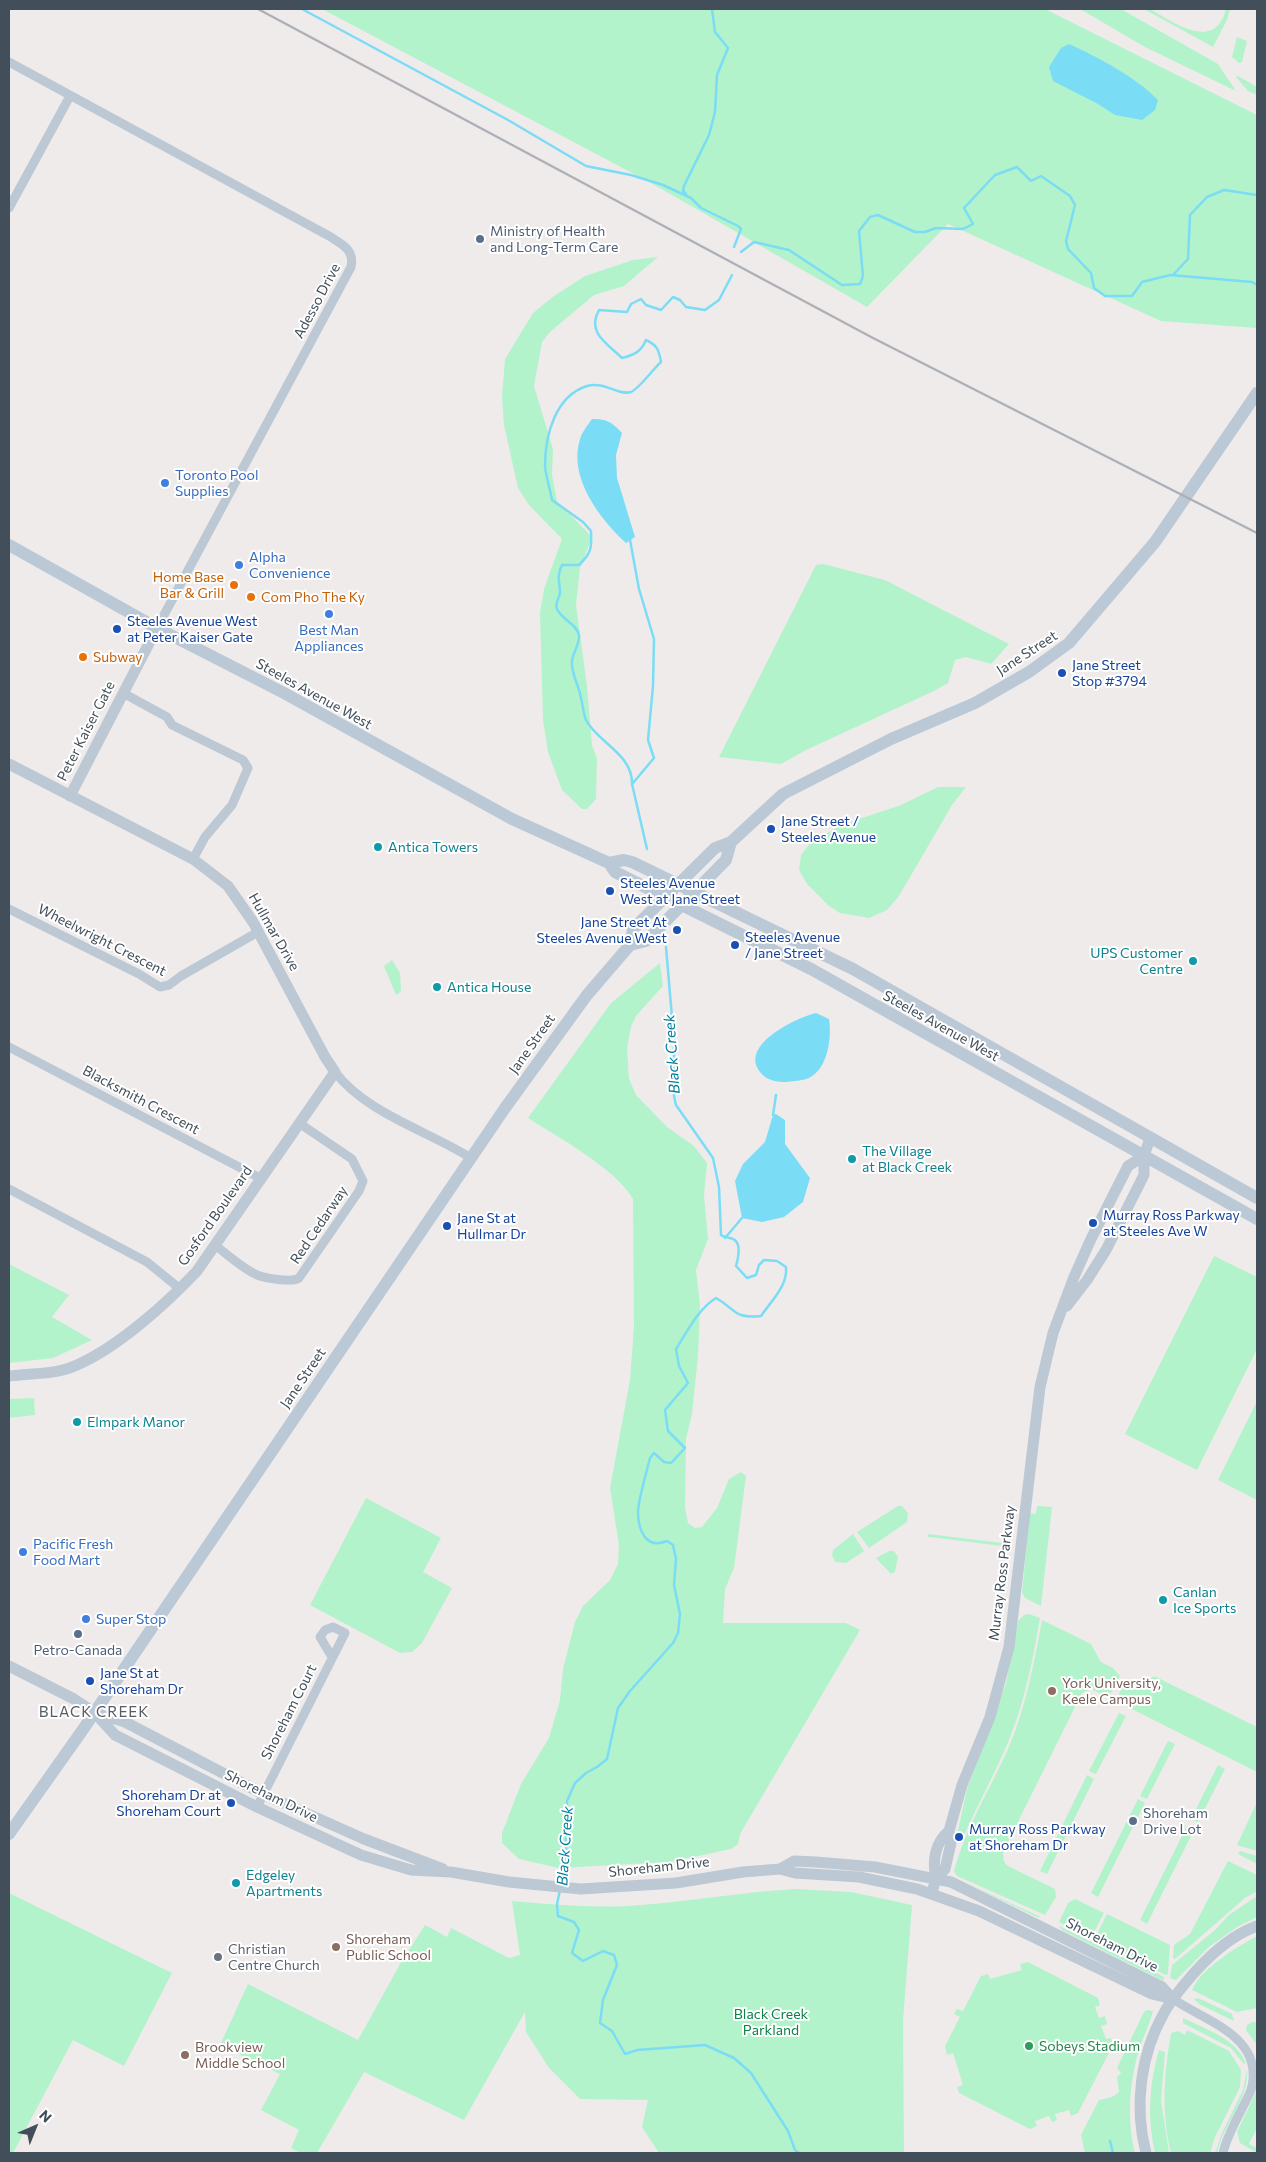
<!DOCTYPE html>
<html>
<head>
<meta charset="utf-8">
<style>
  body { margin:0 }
  #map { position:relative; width:1266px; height:2162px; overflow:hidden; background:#efebeb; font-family:Commissioner,sans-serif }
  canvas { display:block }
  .frame { position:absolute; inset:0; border:10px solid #424f5a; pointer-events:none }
  .north { position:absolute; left:10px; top:2102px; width:50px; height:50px; -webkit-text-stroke:4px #fff; paint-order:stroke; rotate:44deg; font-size:14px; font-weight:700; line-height:20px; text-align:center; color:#424f5a }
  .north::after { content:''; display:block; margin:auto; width:18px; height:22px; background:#424f5a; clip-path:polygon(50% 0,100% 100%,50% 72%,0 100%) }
</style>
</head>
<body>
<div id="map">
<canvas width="1266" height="2162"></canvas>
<div class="frame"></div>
<div class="north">N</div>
</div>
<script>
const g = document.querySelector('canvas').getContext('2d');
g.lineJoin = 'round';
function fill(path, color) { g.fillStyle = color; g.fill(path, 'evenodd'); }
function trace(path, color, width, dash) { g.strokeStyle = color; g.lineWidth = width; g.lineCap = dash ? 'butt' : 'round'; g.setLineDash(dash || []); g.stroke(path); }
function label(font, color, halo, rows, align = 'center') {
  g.font = font + ' Commissioner,sans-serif'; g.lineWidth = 4; g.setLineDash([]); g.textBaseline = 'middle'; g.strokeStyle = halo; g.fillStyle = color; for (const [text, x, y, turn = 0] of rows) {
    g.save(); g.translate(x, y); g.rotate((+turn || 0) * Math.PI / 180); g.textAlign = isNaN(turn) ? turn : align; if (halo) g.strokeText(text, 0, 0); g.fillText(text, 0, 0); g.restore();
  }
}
fill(new Path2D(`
  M322,9H1045L1257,115V328L1161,321L948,224L867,307L651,183Z
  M1080,9H1121L1218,64L1236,91L1145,47Z
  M1144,9H1150C1173,22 1215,53 1226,9H1230L1227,20L1213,47Z
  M1237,37L1247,41L1242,62L1239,63L1232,57Z
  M1238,76L1257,87V95L1248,91L1236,77Z
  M658,257L624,286L594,295L550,332L542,342L534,386L553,449L552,475L557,501L589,534L591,540L580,567L576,605L587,686L592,745L597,759L596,799L587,809H582L562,790L548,752L543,720L540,613L544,589L562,539L529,505L518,488L504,425L502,397L505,359L533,313L554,296L585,276L633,260Z
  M823,564L885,580L1009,644L991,664L966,657L955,660L948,683L934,691L806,750L781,764L719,757L816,565Z
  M938,787H966L952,805L899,896L887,910L869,918L840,913L829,906L807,884L799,870L801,855L811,842L844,824L901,805Z
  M392,960L400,973L401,992L396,995L384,966Z
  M660,963L663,986L636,1016L631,1027L627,1048L629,1079L636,1095L667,1127L694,1146L707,1163L704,1196L708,1239L696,1270L700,1305L698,1356L692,1414L686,1439L685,1508L688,1523L695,1528L702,1527L717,1508L729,1479L741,1472L746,1476L734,1568L725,1589L723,1623H846L860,1630L740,1834L738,1844L731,1849L670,1862L559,1868L519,1859L502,1843V1833L521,1784L549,1738L560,1700L563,1669L575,1622L583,1606L610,1580L618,1564L619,1545L610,1488L630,1380L634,1326L633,1199C616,1169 558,1137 528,1118L611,1003Z
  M1214,1256L1257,1277V1349L1197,1470L1125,1434Z
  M9,1264L69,1295L52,1317L92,1340L53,1358L9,1363Z
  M34,1398L35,1415L9,1418V1399Z
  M1257,1401V1500L1218,1480Z
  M366,1498L441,1538L423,1572L452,1588L422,1643L412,1652L400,1653L310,1605Z
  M898,1506H902L908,1513L907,1522L869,1548L857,1532Z
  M1037,1506L1052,1507L1041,1606L1025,1598L1022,1592L1030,1513L1036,1514Z
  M853,1534L864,1551L846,1563L835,1562L832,1555L833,1550Z
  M928,1534L1002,1543V1546L930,1537H928Z
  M889,1551H894L898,1557L895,1572L891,1574L876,1558Z
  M1029,1614L1040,1618C1033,1659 1025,1701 1009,1740C995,1774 977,1805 963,1838L957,1835L967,1789L1006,1683L1018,1621L1024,1615Z
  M1042,1620L1091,1644L1101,1662L1113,1668L1120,1676L1109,1696H1105L1091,1689L1082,1693L1003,1852L1004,1862L1008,1866L1055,1889L1056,1897L1045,1915L957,1876L954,1871C966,1827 990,1789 1008,1749C1026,1707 1034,1663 1042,1620Z
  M1154,1676L1257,1727V1772L1116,1701L1124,1683C1133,1685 1147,1683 1154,1676Z
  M1119,1713L1126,1716L1096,1774L1089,1771Z
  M1168,1741L1175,1744L1147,1799L1140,1796Z
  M1218,1765L1225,1769L1198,1822L1191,1819Z
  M1087,1775L1094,1779L1047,1874L1040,1871Z
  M1138,1799L1145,1803L1098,1897L1091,1893Z
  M1257,1802V1851L1237,1845Z
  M1187,1826L1194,1830L1147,1924L1140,1920Z
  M1240,1851L1257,1856V1864L1238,1854Z
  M1228,1861L1257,1875V1891L1245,1898L1175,1959L1173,1958L1174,1945L1190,1934Z
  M955,1878L1041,1917H1037Z
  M796,1889L851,1892L912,1905L903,2021L904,2153H659L642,2127L648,2100L580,2099L549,2068L526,2032L525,2012L464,2120L364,2072L317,2153L307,2152L301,2153L291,2148L299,2130L261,2110L280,2074L220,2045L248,1984L358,2040L400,1964L425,1925L447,1937L451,1928L509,1958L520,1955L512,1901C550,1904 588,1908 626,1906C683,1903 739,1892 796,1889Z
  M9,1893L172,1973L124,2066L73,2040L13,2153H9Z
  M1257,1896V1917L1237,1927L1209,1947L1176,1980L1170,1978L1172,1965L1214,1931L1229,1915Z
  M1075,1899L1104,1913L1091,1938L1059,1922L1068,1903Z
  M1107,1914L1170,1945L1168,1974L1166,1975L1094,1940Z
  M1059,1926L1164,1977V1981L1062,1930Z
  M1257,1936V2008L1237,2012L1192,1990C1201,1968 1237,1947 1257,1936Z
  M1028,1962L1098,1998L1100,2005L1095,2007L1099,2018L1105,2016L1107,2024L1101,2026L1106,2039L1111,2038L1113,2045L1078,2113L1071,2116L1069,2110L1055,2114L1057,2120L1052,2122L1049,2116L1035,2121L1037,2126L1030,2129L959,2093L957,2087L963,2085L953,2053L947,2055L945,2046L960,2017L954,2014L957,2009L963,2011L981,1976L988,1974L990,1979L1022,1970L1020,1964Z
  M1198,1998L1232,2014L1234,2021L1199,2004L1194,1999Z
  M1147,2010L1153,2011C1150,2024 1143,2037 1139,2050C1129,2083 1127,2121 1135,2153H1085L1081,2135L1099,2100L1112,2097L1119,2092L1117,2077L1121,2073L1117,2068L1144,2012Z
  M1183,2018C1207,2030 1236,2038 1246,2064L1243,2063L1231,2048L1183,2023Z
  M1252,2022H1257V2045L1246,2030L1247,2025Z
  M1187,2030L1229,2051L1241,2070L1240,2087L1215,2137L1210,2153H1171C1161,2113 1164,2074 1171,2033L1178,2031L1185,2035Z
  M1159,2050L1165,2052L1161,2100L1169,2153H1155C1147,2119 1149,2084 1159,2050Z
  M1247,2069C1249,2100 1223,2124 1217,2153H1215L1222,2133L1243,2090Z
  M1257,2090V2128L1249,2144L1257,2148V2153L1240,2143L1237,2132Z`), '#b3f3cb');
fill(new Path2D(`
  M1069,44C1098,57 1137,78 1158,100L1155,110L1142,120L1115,115L1098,104L1053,81L1049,67L1061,48Z
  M592,419C607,419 612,422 622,433L616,455L617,478L635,537L626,543C599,518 568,477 580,439C582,432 588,425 592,419Z
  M816,1013L829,1019C832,1037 828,1069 809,1078C802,1081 793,1081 786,1082C780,1082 769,1081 764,1076C733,1048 795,1018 816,1013Z
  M776,1114L785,1120V1144L810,1178L803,1202L784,1217L762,1222L742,1218L735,1181L743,1164L765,1142L773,1115Z`), '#7bdcf5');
trace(new Path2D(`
  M302,9L508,120L586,166L631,175L663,185L691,198
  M686,194L683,191L684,186L709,135L715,112L717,75L728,48L715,32L712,9
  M691,198L701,208L738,226L741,229L734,247
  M741,252L754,242L789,250L842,285L860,284L863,276L859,231L870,217L878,215L915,232H925L936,228L963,229L973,224L964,208L995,175L1017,167L1031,181L1041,176L1070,196L1075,205L1066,241L1068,249L1091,273L1094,288L1105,296H1132L1142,282L1170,275L1252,282L1257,285
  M1173,275L1188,259L1190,215L1207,197L1224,190L1257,195
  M630,540L639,589L654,639L653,686L648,740L654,758L633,783
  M647,849L632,784C633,754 597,742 586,720C583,713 583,705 581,698C579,685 571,675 572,661C573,652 580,644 579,635C577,624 561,619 557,609C554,602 561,597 560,591C559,580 557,575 562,565H579C591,553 592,549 591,531L583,522L552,500C550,489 546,477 545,466C545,436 555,396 587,386C605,381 618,396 631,392C639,389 654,368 661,362C659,350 657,345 646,340C641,352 634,355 622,358C608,344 586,333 599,310L627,312L631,304L641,299L646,305L661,310L673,297L680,300L686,307L705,310L719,300L732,275
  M773,1115L776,1095
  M725,1238L742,1218
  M561,1885L566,1862L567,1801L575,1783L586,1773L597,1767L607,1759L618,1708L630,1691L673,1643L678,1633L680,1614L674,1585L676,1559L673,1545L667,1541C646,1550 638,1530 638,1512C638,1500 647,1471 650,1458L654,1453L664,1462L671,1463L685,1448L668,1431L665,1410L688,1383L679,1366L676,1349C687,1332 698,1309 716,1298C736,1309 733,1319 761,1316C771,1301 788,1286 786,1267L777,1261L764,1260L759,1265L756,1275L747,1278L736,1266C738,1259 742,1243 733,1239C729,1237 725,1238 721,1235L719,1187L713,1158L676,1105L674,1096V1041L666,947
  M560,1890L557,1904L558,1916L574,1922L579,1930L572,1953L583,1961L603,1951L614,1955L617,1965L603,2000L600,2023L612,2031L625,2054L637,2050L705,2045L734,2058L751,2073L788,2131L795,2150L799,2153
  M1110,2141L1113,2153`), '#7bdcf5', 2.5);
trace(new Path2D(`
  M9,62L329,236C342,244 355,250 351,267L157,628
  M9,208L70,96
  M123,693L167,717L172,725L243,760L248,768L232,805L205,837L193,859
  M9,909L139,974L160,987L169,985L181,976L258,932
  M9,1047L260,1178
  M335,1072C366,1113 428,1131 471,1158
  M9,1189L147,1262L179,1288
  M215,1245C228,1255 242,1268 257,1275C265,1278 292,1283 299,1278L359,1191L363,1181L352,1159L299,1123
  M257,1807L345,1633L333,1627L325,1630L320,1637L332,1657
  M1173,1999C1205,2021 1266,2037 1251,2090C1242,2111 1228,2131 1223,2153`), '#bcc8d3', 9);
trace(new Path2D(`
  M9,764L193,859L228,886L253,922L325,1057L335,1072L197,1271C166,1304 118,1347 77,1365C56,1375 31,1373 9,1376
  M70,796L157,628
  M1067,1306L1087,1280L1106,1250L1144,1175V1156L1150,1138
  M9,1666L74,1699L94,1712L115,1735L257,1807L361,1855L411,1870L451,1872L509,1882L581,1889L676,1883L743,1872L780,1869L795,1873L859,1877L917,1889L979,1911L1152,1994L1173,1999
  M95,1713L125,1722L263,1794L364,1839L443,1869
  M780,1869L794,1861L816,1862L875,1867L951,1882L1146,1979L1162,1987L1173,1999
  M936,1878C932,1862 935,1842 949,1831
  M932,1893L936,1878L945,1869L951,1843L949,1831L962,1785L990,1717L1009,1647L1040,1387L1053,1333L1074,1277L1091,1239L1128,1166L1144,1156
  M1146,2153C1134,2107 1140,2055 1164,2013C1172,1998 1183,1986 1194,1973C1211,1954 1232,1935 1257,1926`), '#bcc8d3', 11);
trace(new Path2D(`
  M9,545L157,628L284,693L512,819L609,863L624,860L632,862L853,969L1257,1198
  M609,863L615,872L811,969L1257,1219
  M630,945L646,941L726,860L731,842
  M9,1834L84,1728L505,1108L587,995L630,945L633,929L715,848L731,842L783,794L891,739L975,703L1029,672L1069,643L1155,542L1257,393`), '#bbc9d7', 12);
trace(new Path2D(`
  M258,9L873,338L1257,533`), '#adb1b7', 2.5);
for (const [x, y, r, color] of [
  [480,239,5,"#5c6f8a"],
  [165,483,5,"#3f7fe0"],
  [239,565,5,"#3f7fe0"],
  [234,585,5,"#e8710a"],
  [251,597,5,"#e8710a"],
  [329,614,5,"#3f7fe0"],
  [117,629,5,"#1a4fb4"],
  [83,657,5,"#e8710a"],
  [1062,673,5,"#1a4fb4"],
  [771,829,5,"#1a4fb4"],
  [378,847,5,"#0f9aa8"],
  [610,891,5,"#1a4fb4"],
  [677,930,5,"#1a4fb4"],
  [735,945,5,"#1a4fb4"],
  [1193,961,5,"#0f9aa8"],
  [437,987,5,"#0f9aa8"],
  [852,1159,5,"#0f9aa8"],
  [1093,1223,5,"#1a4fb4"],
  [447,1226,5,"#1a4fb4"],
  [77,1422,5,"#0f9aa8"],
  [23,1552,5,"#3f7fe0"],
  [1163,1600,5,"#0f9aa8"],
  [86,1619,5,"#3f7fe0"],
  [78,1634,5,"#5c6f8a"],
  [90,1681,5,"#1a4fb4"],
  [1052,1691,5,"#8d6e63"],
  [231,1803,5,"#1a4fb4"],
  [1133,1821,5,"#5c6f8a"],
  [959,1837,5,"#1a4fb4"],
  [236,1883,5,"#0f9aa8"],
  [336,1947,5,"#8d6e63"],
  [218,1957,5,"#6b7280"],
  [1029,2046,5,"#2e9e5b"],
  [185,2055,5,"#8d6e63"]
]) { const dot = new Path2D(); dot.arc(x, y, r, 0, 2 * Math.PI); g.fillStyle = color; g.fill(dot); trace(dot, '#fff', 2); }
label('14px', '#4e5e75', '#fff', [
  ["Ministry of Health",490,231],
  ["and Long-Term Care",490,247],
  ["Petro-Canada",78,1650,"center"],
  ["Shoreham",1143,1813],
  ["Drive Lot",1143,1829]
], 'left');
label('14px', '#424f5a', '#fff', [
  ["Adesso Drive",317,301,-62],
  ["Jane Street",1027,653,-33],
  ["Steeles Avenue West",314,694,29],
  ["Peter Kaiser Gate",86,731,-63],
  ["Hullmar Drive",274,932,60],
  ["Wheelwright Crescent",102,940,27],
  ["Steeles Avenue West",941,1026,29],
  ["Jane Street",532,1044,-55],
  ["Blacksmith Crescent",141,1100,28],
  ["Gosford Boulevard",215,1216,-55],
  ["Red Cedarway",319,1225,-56],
  ["Jane Street",303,1378,-56],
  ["Murray Ross Parkway",1002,1573,-83],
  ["Shoreham Court",289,1712,-63],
  ["Shoreham Drive",271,1796,26],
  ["Shoreham Drive",659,1867,-6],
  ["Shoreham Drive",1112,1945,27]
]);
label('14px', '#366cbe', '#fff', [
  ["Toronto Pool",175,475],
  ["Supplies",175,491],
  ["Alpha",249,557],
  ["Convenience",249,573],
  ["Best Man",329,630,"center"],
  ["Appliances",329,646,"center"],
  ["Pacific Fresh",33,1544],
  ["Food Mart",33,1560],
  ["Super Stop",96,1619]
], 'left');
label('14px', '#c56008', '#fff', [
  ["Home Base",224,577,"right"],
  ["Bar & Grill",224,593,"right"],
  ["Com Pho The Ky",261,597],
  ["Subway",93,657]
], 'left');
label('14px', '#164399', '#fff', [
  ["Steeles Avenue West",127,621],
  ["at Peter Kaiser Gate",127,637],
  ["Jane Street",1072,665],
  ["Stop #3794",1072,681],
  ["Jane Street /",781,821],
  ["Steeles Avenue",781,837],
  ["Steeles Avenue",620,883],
  ["West at Jane Street",620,899],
  ["Jane Street At",667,922,"right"],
  ["Steeles Avenue West",667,938,"right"],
  ["Steeles Avenue",745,937],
  ["/ Jane Street",745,953],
  ["Murray Ross Parkway",1103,1215],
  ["at Steeles Ave W",1103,1231],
  ["Jane St at",457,1218],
  ["Hullmar Dr",457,1234],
  ["Jane St at",100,1673],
  ["Shoreham Dr",100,1689],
  ["Shoreham Dr at",221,1795,"right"],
  ["Shoreham Court",221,1811,"right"],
  ["Murray Ross Parkway",969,1829],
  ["at Shoreham Dr",969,1845]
], 'left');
label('14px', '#0d838f', '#fff', [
  ["Antica Towers",388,847],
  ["UPS Customer",1183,953,"right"],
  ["Centre",1183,969,"right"],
  ["Antica House",447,987],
  ["The Village",862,1151],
  ["at Black Creek",862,1167],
  ["Elmpark Manor",87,1422],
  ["Canlan",1173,1592],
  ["Ice Sports",1173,1608],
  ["Edgeley",246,1875],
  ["Apartments",246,1891]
], 'left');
label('14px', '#785e54', '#fff', [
  ["York University,",1062,1683],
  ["Keele Campus",1062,1699],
  ["Shoreham",346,1939],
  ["Public School",346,1955],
  ["Brookview",195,2047],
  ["Middle School",195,2063]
], 'left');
label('14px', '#5b616d', '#fff', [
  ["Christian",228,1949],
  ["Centre Church",228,1965]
], 'left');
label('14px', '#0c8246', '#fff', [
  ["Black Creek",771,2014],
  ["Parkland",771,2030]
]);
label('14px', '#27864d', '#fff', [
  ["Sobeys Stadium",1039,2046]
], 'left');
label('italic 15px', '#02809f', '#fff', [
  ["Black Creek",672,1054,-94],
  ["Black Creek",565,1846,-86]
]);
g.letterSpacing = '1px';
label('15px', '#575c61', '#fff', [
  ["BLACK CREEK",94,1712]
]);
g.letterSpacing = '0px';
</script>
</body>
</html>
